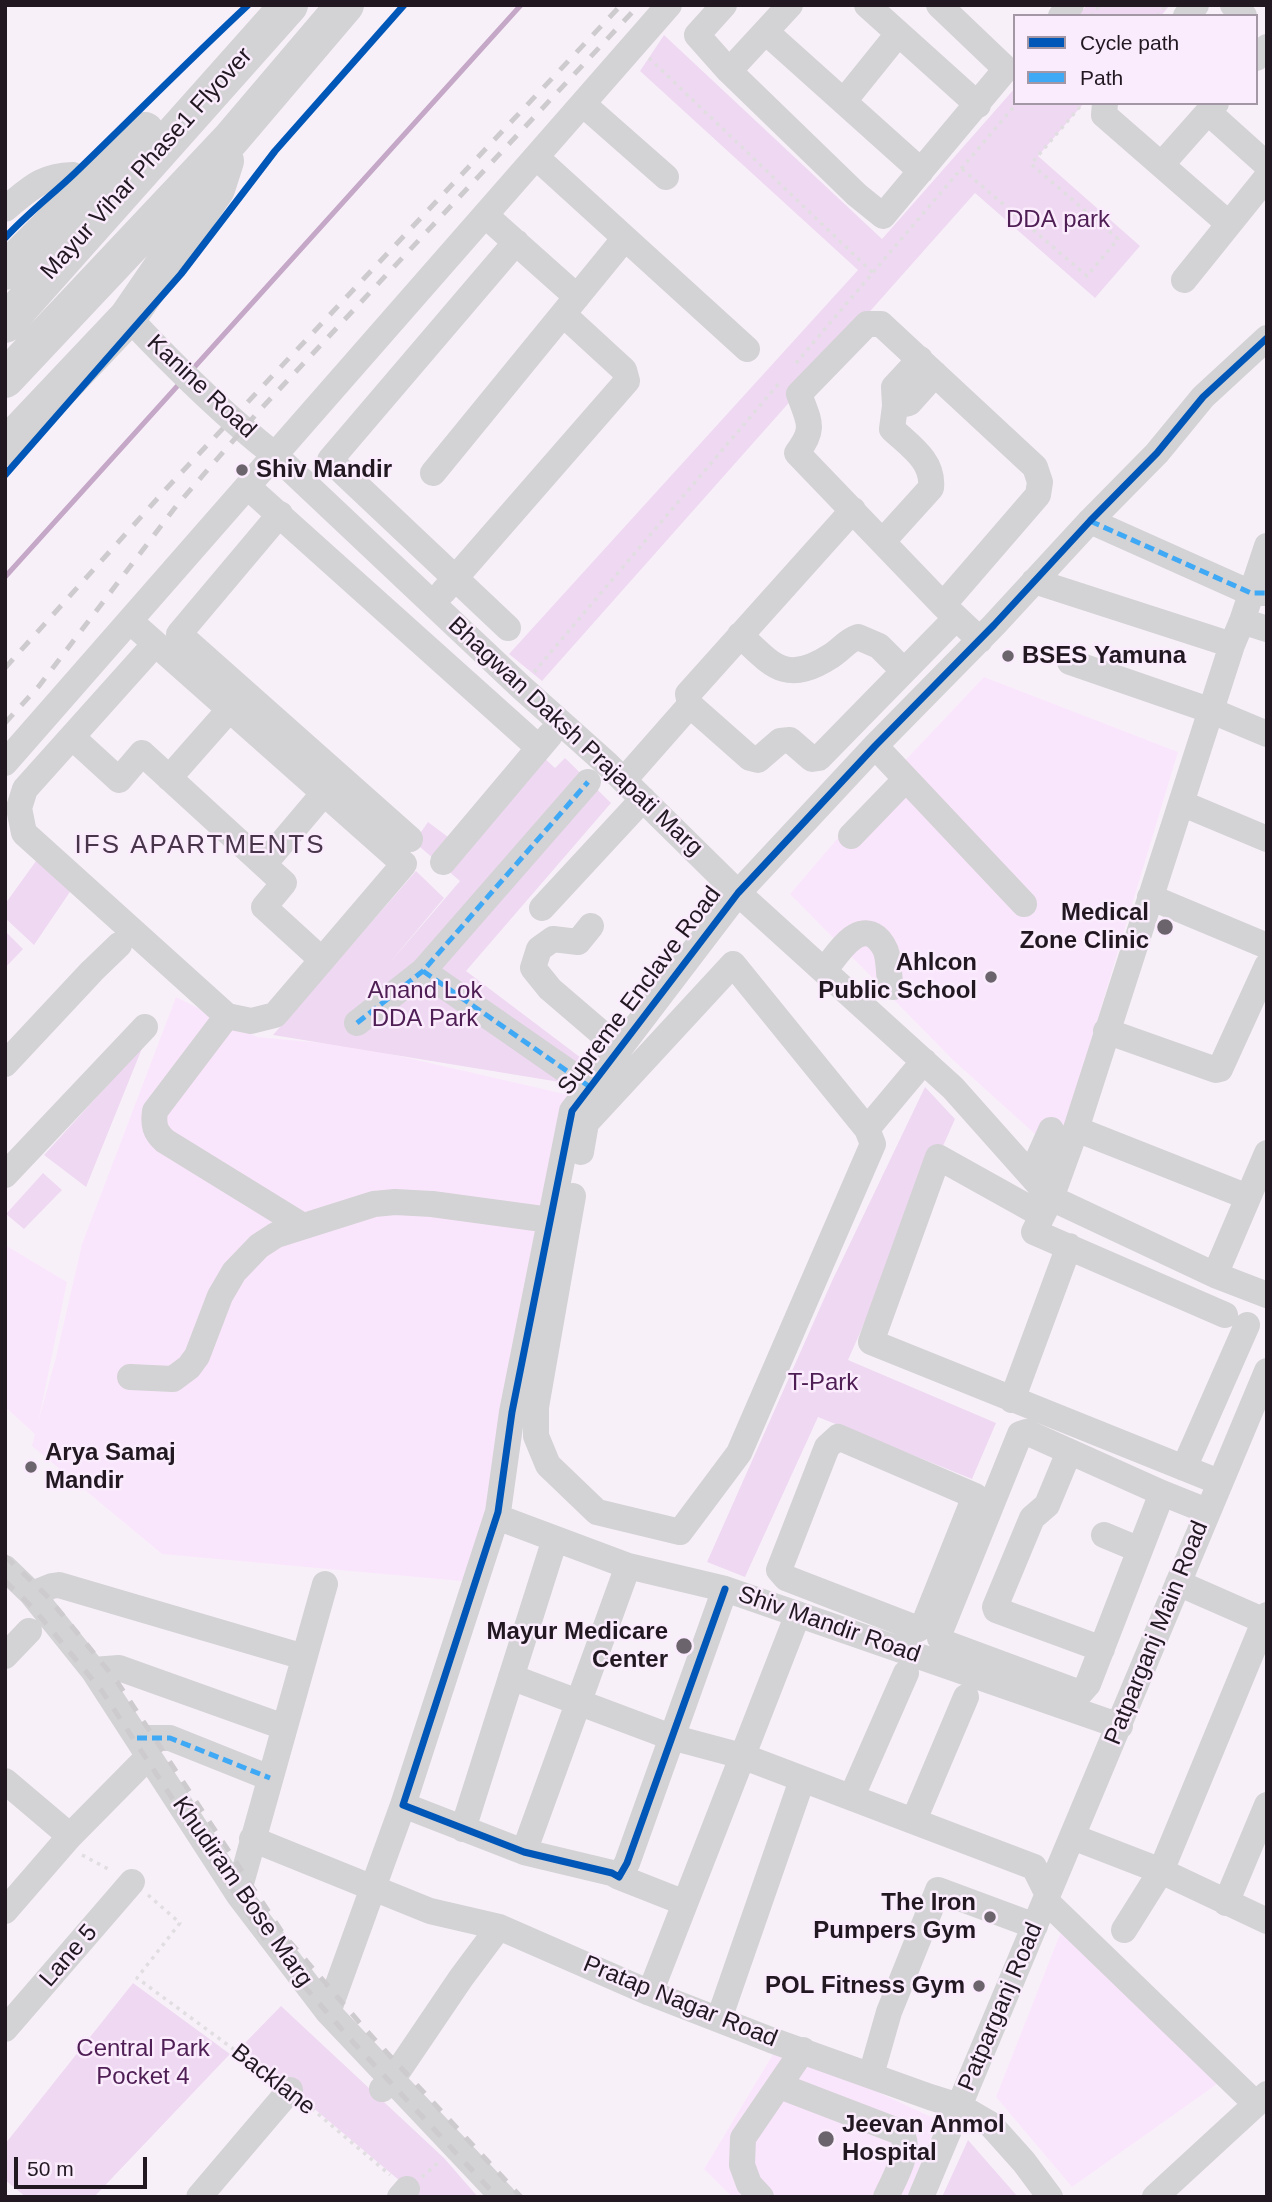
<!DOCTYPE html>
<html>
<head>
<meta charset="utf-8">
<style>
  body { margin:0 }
  #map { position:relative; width:1272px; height:2202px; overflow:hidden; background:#f8f0f9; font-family:Arial,sans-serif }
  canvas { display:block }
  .frame { position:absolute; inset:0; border:7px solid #211822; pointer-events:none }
  .legend { position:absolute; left:1013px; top:14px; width:245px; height:91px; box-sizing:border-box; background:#fbecfd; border:2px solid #a497a5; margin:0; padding:9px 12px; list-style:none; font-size:21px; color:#211822 }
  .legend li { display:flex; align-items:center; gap:14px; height:35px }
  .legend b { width:35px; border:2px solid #a497a5 }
  .scale { position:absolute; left:14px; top:2157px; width:133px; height:32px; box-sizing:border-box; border:4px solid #211822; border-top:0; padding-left:9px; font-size:21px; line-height:24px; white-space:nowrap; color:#211822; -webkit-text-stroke:5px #fbecfd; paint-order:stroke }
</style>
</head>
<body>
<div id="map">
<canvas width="1272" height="2202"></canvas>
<div class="frame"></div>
<ul class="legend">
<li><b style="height:9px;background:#0057b8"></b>Cycle path</li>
<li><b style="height:9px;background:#3fa9f5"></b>Path</li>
</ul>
<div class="scale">50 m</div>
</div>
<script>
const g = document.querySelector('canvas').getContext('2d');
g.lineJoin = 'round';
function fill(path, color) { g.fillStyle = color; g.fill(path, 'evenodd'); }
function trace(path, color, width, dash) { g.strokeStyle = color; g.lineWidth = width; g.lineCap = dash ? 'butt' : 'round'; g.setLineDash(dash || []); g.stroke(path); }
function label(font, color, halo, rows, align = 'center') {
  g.font = font + ' Arial,sans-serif'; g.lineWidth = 5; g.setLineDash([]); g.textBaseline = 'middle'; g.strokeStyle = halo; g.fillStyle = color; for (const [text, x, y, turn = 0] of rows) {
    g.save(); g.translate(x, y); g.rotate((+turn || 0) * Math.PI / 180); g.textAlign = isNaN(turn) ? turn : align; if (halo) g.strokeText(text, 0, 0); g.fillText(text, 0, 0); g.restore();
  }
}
fill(new Path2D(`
  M984,677L1178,752L1057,1154L953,1060L790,894L897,769Z
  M176,997L257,1037L356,1046L569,1095L472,1582L162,1554L32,1446L35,1434L5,1407V1245L67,1282L39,1419L56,1357L82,1244Z
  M1062,1929L1217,2084L1072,2187L996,2097Z
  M778,2046L938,2120L908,2197H732L704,2169Z`), '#fae6fc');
fill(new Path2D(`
  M1087,5H1170L1161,16H1078Z
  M664,35L882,239L1015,88V103H1084L1038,156L1140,246L1095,298L975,193L542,681L509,654L858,270L640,71Z
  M527,742L555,768L565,758L611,803L466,971L601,1073L590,1087L273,1035L416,871L444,898L387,966L460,881L414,842L428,822L448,837Z
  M44,850L78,880L34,945L5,918V904Z
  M5,931L23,949L5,968Z
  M143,1046L86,1187L44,1155Z
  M925,1087L955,1119L848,1360L996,1423L972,1479L818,1417L745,1577L707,1562L832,1281Z
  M43,1173L62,1190L24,1229L6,1214Z
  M133,1983L230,2054L94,2197H26L5,2180V2144Z
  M281,2006L444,2158L478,2197H419L241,2047Z
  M968,2140L1018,2197H942Z`), '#efd8f2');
trace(new Path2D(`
  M190,372L521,5
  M5,577L181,382`), '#c5a7c8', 5);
trace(new Path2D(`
  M1091,16L1100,5
  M1157,16L1166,5
  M649,58L873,273
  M962,169L1087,276L1118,239L1031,164L1083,103
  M796,363L1017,103
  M534,672L780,382
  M82,1855L112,1871
  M148,1895L180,1923L137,1978L274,2079
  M305,2103L390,2175
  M422,2177L440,2161`), '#e1dee1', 3.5, [3.5, 5]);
trace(new Path2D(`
  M724,5L697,35L729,71L857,195L883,216L1006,69L939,5
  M867,5L978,105
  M1233,5L1244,16
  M1061,16L1071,5
  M1186,16L1196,5
  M766,32L921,171
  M1256,58L1267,47
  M729,71L790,5
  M844,101L898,34
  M1105,103L1104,115L1229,224
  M583,104L666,177
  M1208,112L1267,165
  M536,157L747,349
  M1162,164L1216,103
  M5,209C30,189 40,176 73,175
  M485,215L577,297
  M1184,280L1267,177
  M128,317C174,366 222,414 275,455L521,687L607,764L738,893L953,1088L1051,1198L1215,1275L1267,1295
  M920,359L894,387L895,406L909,403L935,374
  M433,473L625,238
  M248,487L539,748
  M853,510L688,694L690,705L750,758L758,760L780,741L790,740L812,759L819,758L956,618
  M280,514L179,634L410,839
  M1090,521L1251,593H1267
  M883,541L931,488C934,461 910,446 892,429L895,406
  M1034,581L1232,645
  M443,592L627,381L624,370L563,314
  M943,605L1038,495L1040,482L1035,467L881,324H867L799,394C809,422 816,428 797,453L943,605L980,640
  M1242,621L1267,629
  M131,622L404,864L275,1015L251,1021L227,1016L24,833L19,808L25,789L155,644
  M508,628L330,460L516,242
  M740,635C773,666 786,685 831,656C841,650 846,641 858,637L879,646L904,671
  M1070,662L1212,711L1267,734
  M72,737L119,780L142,753L284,883L264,907L322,960
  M875,746L1024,904
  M5,763L669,5
  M169,778L229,710
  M624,780L690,705
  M1181,803L1267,839
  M851,836L906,779
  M443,862L550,735
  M264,864L324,793
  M1150,897L1267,946
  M542,908L643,799
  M591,926L578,942L553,939L539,949L533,968L550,989L620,1049
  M825,969C836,957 855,922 876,937C881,941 886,949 887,955C889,964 889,974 890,983L893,987
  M423,971L590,1087
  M227,1016L155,1111C153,1125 155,1132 165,1141L303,1226
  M357,1023L423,971L588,782
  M1106,1031L1216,1070L1220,1069L1267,966
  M5,1064L92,971L119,945
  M1076,1129L1248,1197
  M581,1152L586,1123L733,964L867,1129
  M5,1175L145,1027
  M1031,1175L1051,1130
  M573,1196L536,1407V1436L548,1465L597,1512L680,1532L739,1453L873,1144L867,1129L924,1061
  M1042,1215L938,1157L871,1342L1219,1482
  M1215,1275L1267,1153
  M1225,1315L1034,1232L1051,1198L1076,1129L1232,645L1242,621L1267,546
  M130,1377L173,1379L189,1367L197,1356L220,1296L234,1272L259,1246L276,1235L374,1204L395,1202L432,1204L550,1220
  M1012,1400L1069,1246
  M838,1437L975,1496L923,1626L918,1629L786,1578L779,1570L827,1447Z
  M1069,1452L1047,1505L1032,1518L995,1607L996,1610L1102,1649
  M1184,1468L1247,1325
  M1162,1493L1088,1684L1080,1693L945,1643L940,1638V1632L1020,1434L1026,1432L1162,1493L1207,1511
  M497,1517L628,1566L725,1589L1120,1726
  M1104,1535L1140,1550
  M5,1568L32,1594L93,1670L238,1894L328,2012L503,2197
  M1178,1583L1267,1622
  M725,1589L627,1863L619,1877L612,1873L524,1852L403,1805L498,1512L512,1412L572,1111L738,893L875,746L994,625L1090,521L1157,453L1203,397L1267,338
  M32,1594L52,1586L59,1585L304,1657
  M5,1656L29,1631
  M93,1670L119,1668L284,1727
  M511,1677L671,1737L742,1756L1034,1867L1048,1895
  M137,1738H170L270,1778
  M5,1781L70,1836
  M852,1796L906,1673
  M914,1820L966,1697
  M463,1829L555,1539
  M1073,1837L1161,1871L1267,1921
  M252,1839L430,1911L499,1927L650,1993L771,2040L930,2097L959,2106L990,2124L1024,2162L1050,2197
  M524,1852L628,1566
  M619,1877L685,1903
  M238,1894L325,1584
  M1046,1901L1256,2104
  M1226,1903L1267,1805
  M5,1911L70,1836L149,1756
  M1124,1930L1161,1871L1267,1615
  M650,1993L798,1614
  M328,2012L403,1805
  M719,2019L802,1780
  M5,2029L132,1882
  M871,2075L889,2012L938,1890L1035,1926
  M780,2086L900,2132C914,2147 893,2181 886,2197
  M382,2089L392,2080L461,1978L499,1927
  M199,2197L290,2090
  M400,2197L407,2189
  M761,2197L749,2184L742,2165L743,2138L803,2050
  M921,2197L1267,1371
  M1155,2197L1267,2094`), '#d3d2d4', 26);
trace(new Path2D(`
  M5,271L145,131
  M5,324L289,5
  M5,379L231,139L345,5
  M5,447L128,317L216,189L225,161`), '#d3d2d4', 38);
trace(new Path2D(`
  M5,668L166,489L621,5
  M5,723L39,686L177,505L259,411L639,5
  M5,1556L46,1595L116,1680L284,1935L365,2029L521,2197
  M5,1581L33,1608L102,1691L269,1946L352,2041L497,2197`), '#cecbce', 5, [12, 12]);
trace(new Path2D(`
  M1090,521L1251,593H1267
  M423,971L590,1087
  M357,1023L423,971L588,782
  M137,1738H170L270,1778`), '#3fa9f5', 5, [10, 5]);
trace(new Path2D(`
  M5,238C27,214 52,195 75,173C133,117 189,60 248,5
  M5,475L181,274L275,151L404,5
  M725,1589L627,1863L619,1877L612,1873L524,1852L403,1805L498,1512L512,1412L572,1111L738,893L875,746L994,625L1090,521L1157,453L1203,397L1267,338`), '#0057b8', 7);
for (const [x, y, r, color] of [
  [242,470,7,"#6c646d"],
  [1008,656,7,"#6c646d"],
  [1165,927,9,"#6c646d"],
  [991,977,7,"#6c646d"],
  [31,1467,7,"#6c646d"],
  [684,1646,9,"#6c646d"],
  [990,1917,7,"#6c646d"],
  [979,1986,7,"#6c646d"],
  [826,2139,9,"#6c646d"]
]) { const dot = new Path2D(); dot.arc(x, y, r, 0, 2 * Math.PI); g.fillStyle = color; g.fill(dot); trace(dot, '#fbecfd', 2.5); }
label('24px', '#211822', '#fbecfd', [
  ["Mayur Vihar Phase1 Flyover",147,164,-48],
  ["Kanine Road",201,387,43],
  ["Bhagwan Daksh Prajapati Marg",575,737,43],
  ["Supreme Enclave Road",640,991,-53],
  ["Shiv Mandir Road",829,1625,19],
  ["Patparganj Main Road",1157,1633,-68],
  ["Khudiram Bose Marg",242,1892,55],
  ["Lane 5",69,1956,-49],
  ["Pratap Nagar Road",680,2002,22],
  ["Patparganj Road",1001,2007,-67],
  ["Backlane",273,2080,38]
]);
label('24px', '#4e1e54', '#fbecfd', [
  ["DDA park",1058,220],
  ["Anand Lok",425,991],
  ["DDA Park",425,1019],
  ["T-Park",823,1383],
  ["Central Park",143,2049],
  ["Pocket 4",143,2077]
]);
label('bold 24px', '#211822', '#fbecfd', [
  ["Shiv Mandir",256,470,"left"],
  ["BSES Yamuna",1022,656,"left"],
  ["Medical",1149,913],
  ["Zone Clinic",1149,941],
  ["Ahlcon",977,963],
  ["Public School",977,991],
  ["Arya Samaj",45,1453,"left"],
  ["Mandir",45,1481,"left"],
  ["Mayur Medicare",668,1632],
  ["Center",668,1660],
  ["The Iron",976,1903],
  ["Pumpers Gym",976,1931],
  ["POL Fitness Gym",965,1986],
  ["Jeevan Anmol",842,2125,"left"],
  ["Hospital",842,2153,"left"]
], 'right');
g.letterSpacing = '2px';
label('26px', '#49354b', '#fbecfd', [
  ["IFS APARTMENTS",200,846]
]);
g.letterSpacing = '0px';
</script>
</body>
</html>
